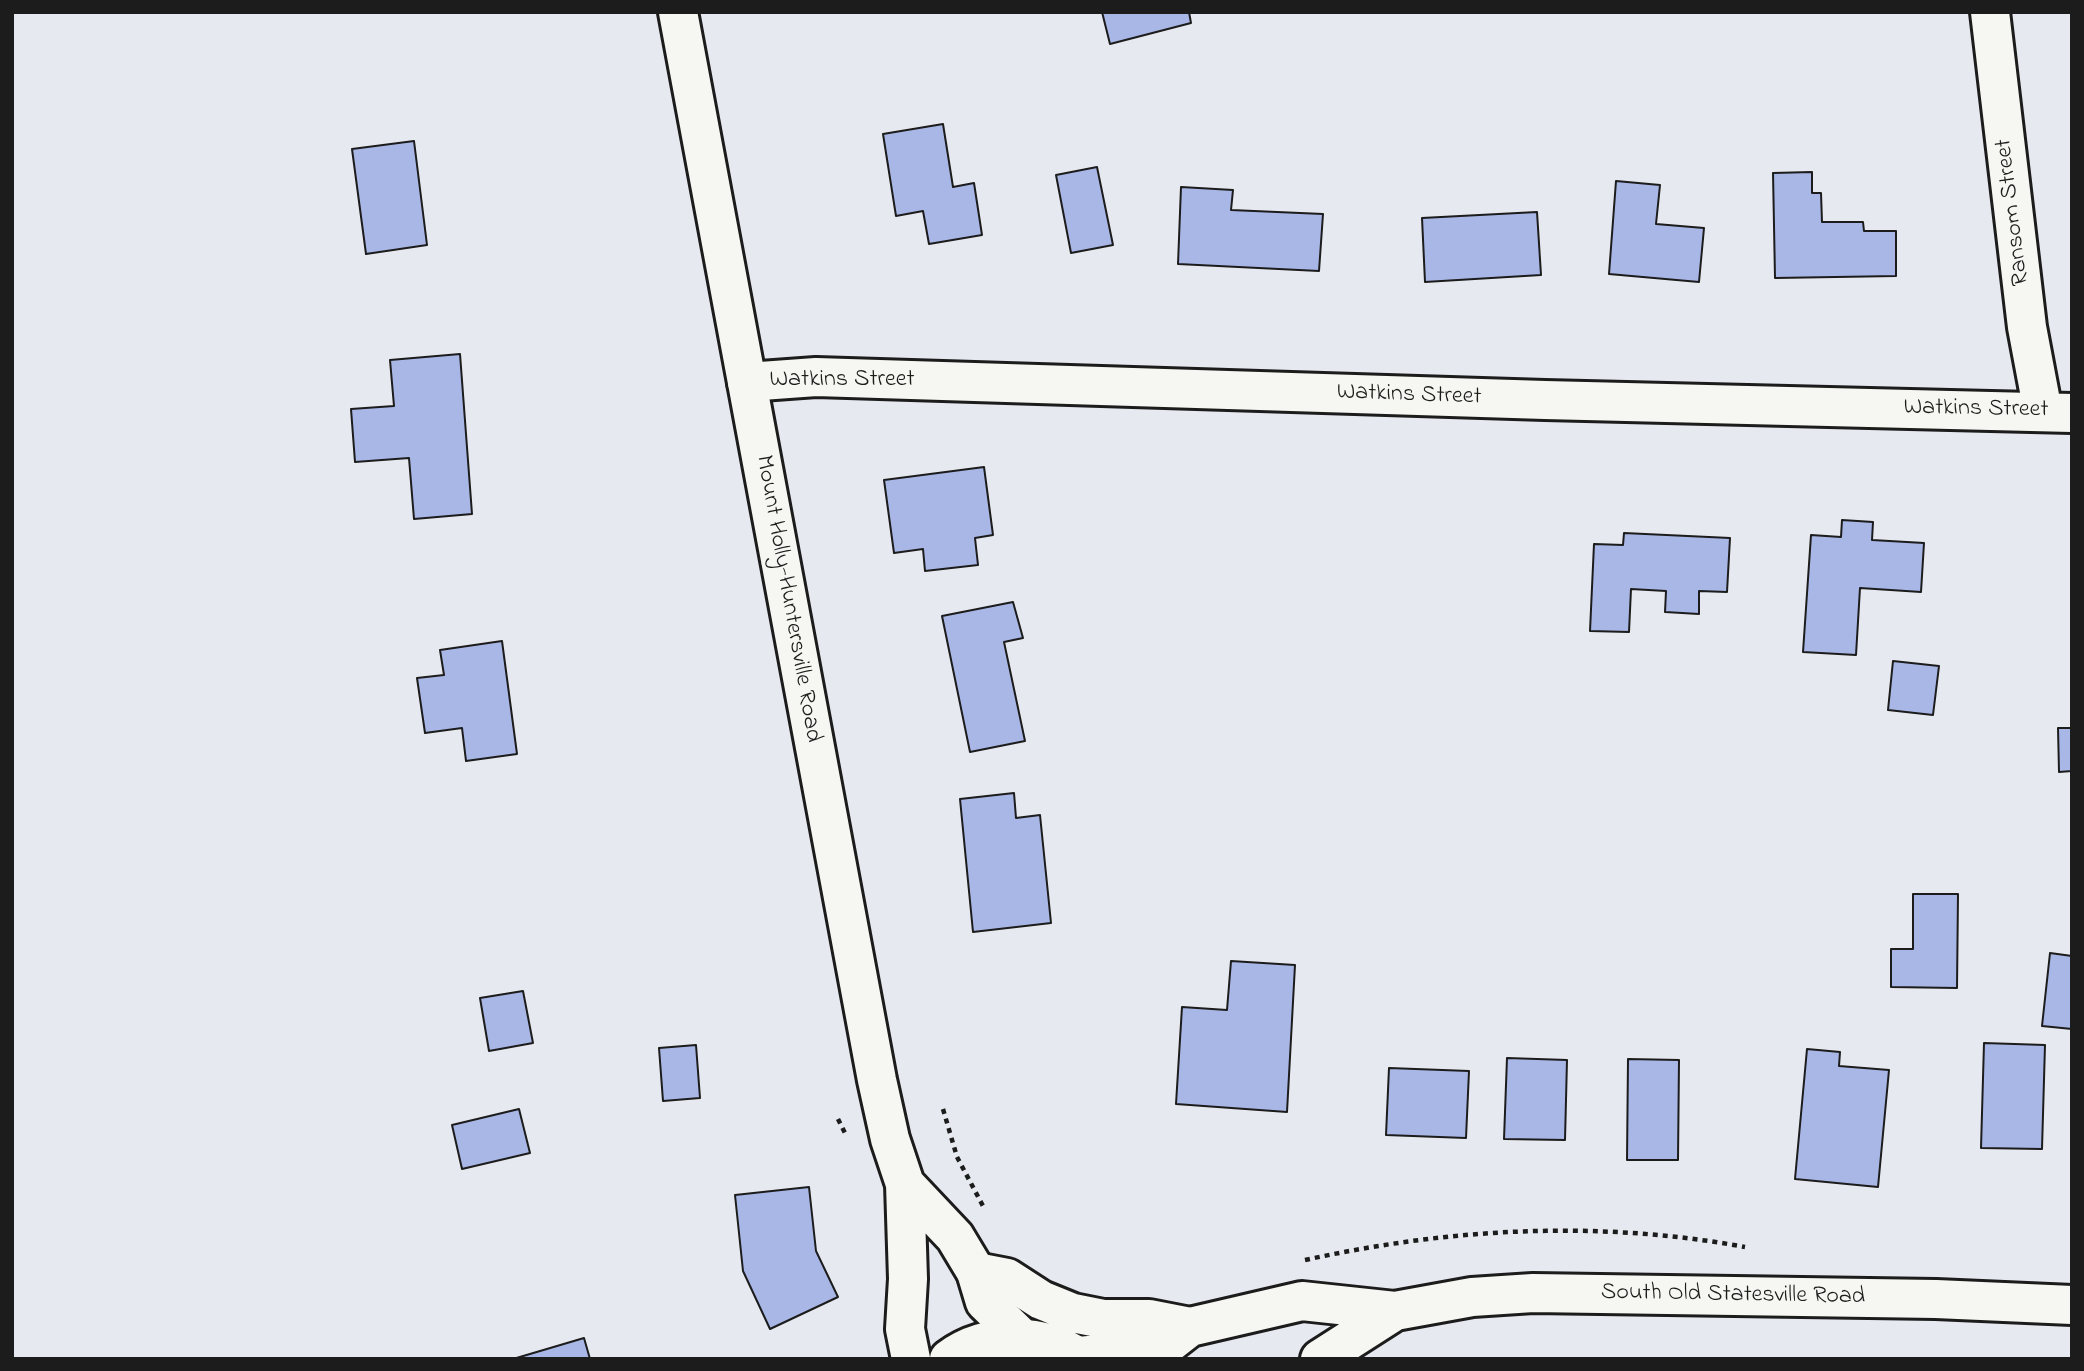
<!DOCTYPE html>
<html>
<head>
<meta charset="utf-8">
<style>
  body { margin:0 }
  #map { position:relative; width:2084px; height:1371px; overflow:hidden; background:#e7e9f0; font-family:"Indie Flower",sans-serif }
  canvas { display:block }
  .frame { position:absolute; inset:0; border:14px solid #1c1c1c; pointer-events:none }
</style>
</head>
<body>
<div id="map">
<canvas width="2084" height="1371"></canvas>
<div class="frame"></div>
</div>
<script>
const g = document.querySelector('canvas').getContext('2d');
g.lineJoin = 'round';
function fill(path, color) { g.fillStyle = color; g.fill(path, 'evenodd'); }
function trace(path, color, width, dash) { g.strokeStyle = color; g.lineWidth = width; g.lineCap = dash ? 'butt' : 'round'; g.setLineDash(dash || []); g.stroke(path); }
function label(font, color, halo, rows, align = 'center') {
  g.font = font + ' "Indie Flower",sans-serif'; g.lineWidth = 7; g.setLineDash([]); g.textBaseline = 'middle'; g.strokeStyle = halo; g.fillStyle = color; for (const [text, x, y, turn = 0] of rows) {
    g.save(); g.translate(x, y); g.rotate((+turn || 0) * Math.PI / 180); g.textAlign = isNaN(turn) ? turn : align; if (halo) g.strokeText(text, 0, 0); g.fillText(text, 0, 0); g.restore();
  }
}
const building = new Path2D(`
  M1102,12H1189L1191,23L1110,44Z
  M943,124L953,187L974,183L982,235L929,244L923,211L896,216L883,134Z
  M414,141L427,245L366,254L352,149Z
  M1097,167L1113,245L1071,253L1056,175Z
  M1812,172V193H1821L1822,222H1863L1864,231H1896V276L1775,278L1773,173Z
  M1616,181L1660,185L1656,224L1704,228L1699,282L1609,274Z
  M1181,187L1233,190L1231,210L1323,214L1319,271L1178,264Z
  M1537,212L1541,275L1425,282L1422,218Z
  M460,354L472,514L414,519L409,458L355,462L351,409L394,406L390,360Z
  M984,467L993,535L975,538L978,565L925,571L923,549L894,553L884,480Z
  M1842,520L1873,522L1872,540L1924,543L1921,592L1860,588L1856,655L1803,652L1811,535L1841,537Z
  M1624,533L1730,538L1727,592L1699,591V614L1665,612L1666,591L1631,589L1629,632L1590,631L1594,544L1623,545Z
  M1013,602L1023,638L1004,642L1025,741L970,752L942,616Z
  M502,641L517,754L466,761L462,728L425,733L417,678L444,675L440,650Z
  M1893,661L1939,666L1933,715L1888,710Z
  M2058,728H2072V771L2059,772Z
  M1014,793L1016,818L1040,815L1051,923L973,932L960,799Z
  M1913,894H1958L1957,988L1891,987V949H1913Z
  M2050,953L2072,956V1029L2042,1026Z
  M1231,961L1295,965L1287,1112L1176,1104L1182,1007L1227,1010Z
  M523,991L533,1043L489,1051L480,998Z
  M1984,1043L2045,1045L2042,1149L1981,1148Z
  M696,1045L700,1098L663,1101L659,1048Z
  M1807,1049L1840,1052L1839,1066L1889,1070L1878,1187L1795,1179Z
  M1507,1058L1567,1060L1565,1140L1504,1139Z
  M1628,1059L1679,1060L1678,1160H1627Z
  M1389,1068L1469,1071L1466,1138L1386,1135Z
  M519,1109L530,1153L462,1169L452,1125Z
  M809,1187L816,1251L838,1297L770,1329L743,1271L735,1195Z
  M584,1338L590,1359H513Z`);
fill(building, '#a9b7e6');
trace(building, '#1c1c1c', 2);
const minor = new Path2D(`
  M1990,12L2027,327L2043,412
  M747,382L816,377L1545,400L2072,413`);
const secondary = new Path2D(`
  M678,12L877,1080L890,1139L905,1184L908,1279L905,1329L911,1359
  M905,1184L955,1237L976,1272L985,1302L1022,1338`);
const primary = new Path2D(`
  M976,1272L1007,1278L1041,1300L1073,1313L1103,1319H1149L1190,1327
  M1079,1356L1163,1348L1190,1327L1302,1301L1395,1311L1472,1297L1533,1293L1936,1299L2072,1305
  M949,1359C987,1331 1043,1332 1082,1359
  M1320,1359L1395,1311`);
trace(minor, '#1c1c1c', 44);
trace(secondary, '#1c1c1c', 44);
trace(primary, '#1c1c1c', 44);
trace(new Path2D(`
  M943,1109L957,1157L983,1206
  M838,1119L847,1137
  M1305,1260C1451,1228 1598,1220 1745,1247`), '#1c1c1c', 4.5, [5, 5]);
trace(minor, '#f6f6f2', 38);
trace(secondary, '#f6f6f2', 38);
trace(primary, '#f6f6f2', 38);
label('24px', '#1c1c1c', '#f6f6f2', [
  ["Ransom Street",2014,212,-97],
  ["Watkins Street",842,381],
  ["Watkins Street",1409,396,2],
  ["Watkins Street",1976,410,1],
  ["Mount Holly-Huntersville Road",787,599,80],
  ["South Old Statesville Road",1733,1296,1]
]);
</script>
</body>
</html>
